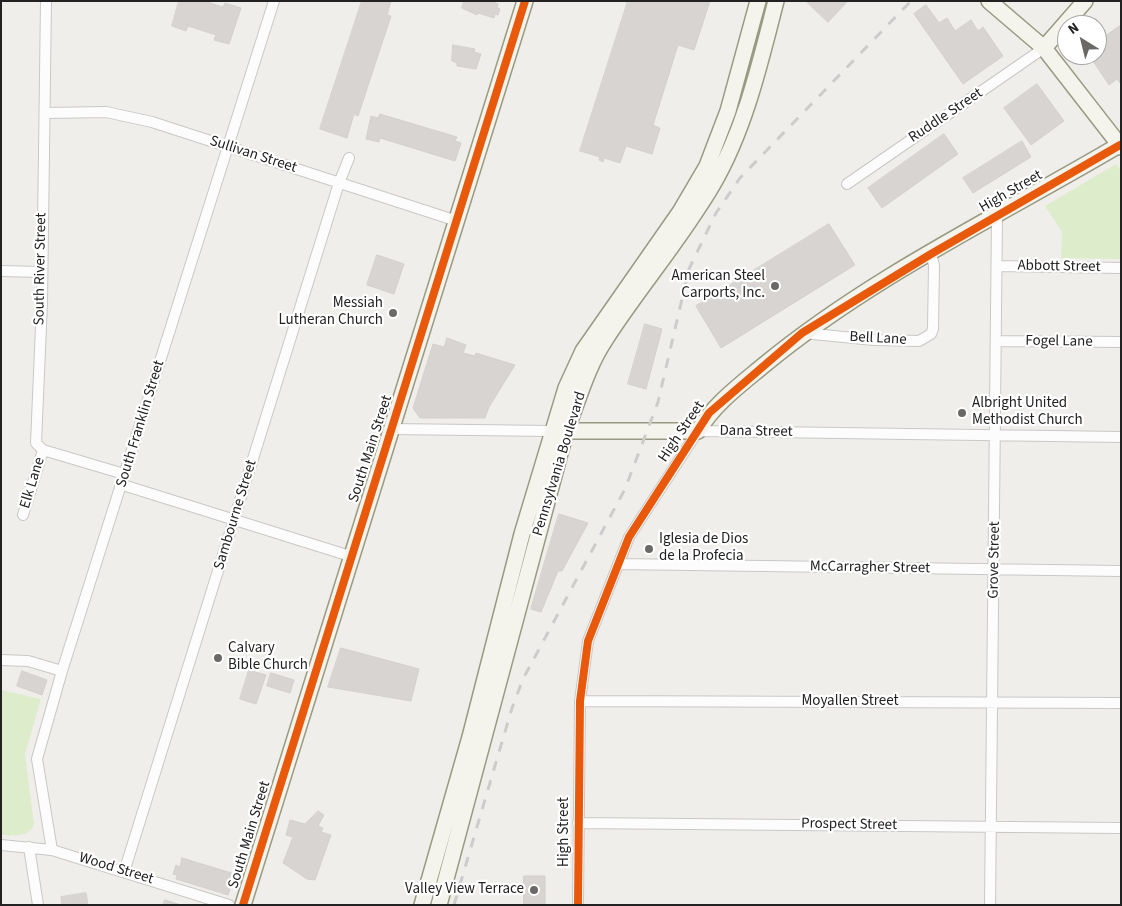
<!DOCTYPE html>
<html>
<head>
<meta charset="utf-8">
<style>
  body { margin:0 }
  #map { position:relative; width:1122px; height:906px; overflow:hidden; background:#f0eeeb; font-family:"Source Sans 3",sans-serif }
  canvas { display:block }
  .frame { position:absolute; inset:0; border:2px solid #222; pointer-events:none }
  .north { position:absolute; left:1057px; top:15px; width:50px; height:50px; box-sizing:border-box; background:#fff; border:1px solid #a7a7a7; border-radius:50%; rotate:324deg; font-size:14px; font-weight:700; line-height:20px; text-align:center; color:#222 }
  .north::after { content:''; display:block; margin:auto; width:18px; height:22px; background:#6a6968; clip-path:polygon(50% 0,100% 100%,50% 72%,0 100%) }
</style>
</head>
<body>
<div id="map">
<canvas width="1122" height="906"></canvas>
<div class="frame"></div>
<div class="north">N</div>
</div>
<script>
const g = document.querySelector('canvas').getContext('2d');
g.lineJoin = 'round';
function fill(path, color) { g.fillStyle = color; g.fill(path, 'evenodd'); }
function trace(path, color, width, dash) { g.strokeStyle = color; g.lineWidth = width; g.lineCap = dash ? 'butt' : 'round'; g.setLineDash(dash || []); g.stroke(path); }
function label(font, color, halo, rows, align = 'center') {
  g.font = font + ' "Source Sans 3",sans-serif'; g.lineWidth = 4.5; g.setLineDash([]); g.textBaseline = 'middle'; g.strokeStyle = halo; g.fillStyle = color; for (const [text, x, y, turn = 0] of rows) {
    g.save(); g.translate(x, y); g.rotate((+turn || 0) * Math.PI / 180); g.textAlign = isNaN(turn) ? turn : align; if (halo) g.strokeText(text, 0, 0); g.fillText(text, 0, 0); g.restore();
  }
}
fill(new Path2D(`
  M1116,164L1121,171V259L1061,258L1062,232L1045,206Z
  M1,690L41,699L25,754L34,824C30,838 14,835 1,835Z`), '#ddeccb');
const building = new Path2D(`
  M179,1H204L223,7L225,3L241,8L229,44L214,40L216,35L188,26L186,31L172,26Z
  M362,1H391L387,15L391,16L358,116L354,114L347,138L320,129Z
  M464,1H491L498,4L497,8L500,9L498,15L495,14L494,18L478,13L477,15L462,8Z
  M628,1H710L694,50L678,45L653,125L660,128L652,154L626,146L620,163L604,158L603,162L599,160L600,157L580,151Z
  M806,1H848L828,22Z
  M926,5L939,23L947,18L955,31L971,20L978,31L983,27L1003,56L963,84L914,14Z
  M1121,25V84L1117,79L1109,85L1089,55H1097V35L1099,33L1102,38Z
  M453,45L475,49L474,52L481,54L476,69L457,66V63L452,61Z
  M1037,84L1064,121L1031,145L1004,108Z
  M380,114L457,137L455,141L461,143L455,161L380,138L379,142L366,139L371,116L378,118Z
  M944,134L958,154L882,208L868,188Z
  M1022,141L1031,157L973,193L963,178Z
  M829,224L855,265L721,348L696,306Z
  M377,255L404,264L394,294L367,285Z
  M645,324L662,329L646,389L628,384Z
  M447,338L466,345L463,353L475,356L476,353L515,365L489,407L485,418H420L413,408L433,344L444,347Z
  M559,514L588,523L562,571H558L541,612L531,609Z
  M341,648L419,669L411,701L328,687Z
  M249,670L266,675L256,704L240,699Z
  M22,671L47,680L42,695L17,686Z
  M271,673L294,680L290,693L267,686Z
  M318,811L324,815L318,826L323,828L321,832L331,835L315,880L307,879L283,863L293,837L286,835L290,820L305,824Z
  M182,858L235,874L228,895L176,879L177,875L173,874L176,865L180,867Z
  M524,876H545V905H524Z
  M86,893L88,905H62L61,897Z
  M165,900L181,905H163Z`);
fill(building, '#d7d4d2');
trace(building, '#d3d0cc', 1);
const street = new Path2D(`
  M46,1L42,303L36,443L43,450L124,474
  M45,113L106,112L152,122L457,221
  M847,184L1044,48
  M997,266L1121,268
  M1,271L41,272
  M803,333L874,340L919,341L931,334L933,329L934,265L931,254
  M997,341L1121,342
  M392,429L551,431
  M123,485L350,556
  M23,515L43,450
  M618,564L1121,571
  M1,660L28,661L62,671
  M580,701L1121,703
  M578,823L1121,828
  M1,845L52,850L229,905
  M29,847L38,905
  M52,850L37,759L62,671L274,1
  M124,872L339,183L349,158
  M578,905L580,701L588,641L629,537L698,431L1121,437
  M990,905L997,216`);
const secondary = new Path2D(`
  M989,1L1044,48L1121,147
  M1044,48L1085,1
  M558,431H698C714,404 740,385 764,365C872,276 1001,215 1121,144
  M243,905L525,1
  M422,905L470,737L522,534L566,388L583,351L680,212L707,166L728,111L758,1
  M439,905L566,431C578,401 587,367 605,340C639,287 681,239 713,184C745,129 760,63 776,1`);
trace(street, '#c9c8c7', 12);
trace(secondary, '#999a82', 18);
trace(street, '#fdfcfc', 10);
trace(secondary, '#f4f4ed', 15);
trace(new Path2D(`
  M454,905L512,708L523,679L625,489L658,402L689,269L716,213L740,178L911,1`), '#ccc', 3, [10, 10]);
trace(new Path2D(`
  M243,905L525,1
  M578,905L580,701L588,641L629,537L709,413L802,333L931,254L1120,145`), '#e8590c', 8);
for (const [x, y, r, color] of [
  [775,286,5,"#6a6968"],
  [393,313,5,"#6a6968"],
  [962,413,5,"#6a6968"],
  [649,549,5,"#6a6968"],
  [218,658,5,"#6a6968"],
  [534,890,5,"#6a6968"]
]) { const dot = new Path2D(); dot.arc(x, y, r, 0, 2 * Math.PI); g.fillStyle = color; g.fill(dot); trace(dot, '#fff', 2); }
label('15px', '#222', '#fff', [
  ["Ruddle Street",946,116,-34],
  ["Sullivan Street",253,155,18],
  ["High Street",1011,192,-30],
  ["Abbott Street",1059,267,1],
  ["South River Street",41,269,-89],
  ["Bell Lane",878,339,3],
  ["Fogel Lane",1059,342,1],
  ["South Franklin Street",141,424,-73],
  ["High Street",682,432,-56],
  ["Dana Street",756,432,1],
  ["South Main Street",371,449,-72],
  ["Pennsylvania Boulevard",560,464,-73],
  ["Elk Lane",33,483,-73],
  ["Sambourne Street",236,515,-73],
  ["Grove Street",995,560,-89],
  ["McCarragher Street",870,568,1],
  ["Moyallen Street",850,702],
  ["Prospect Street",849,825,1],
  ["High Street",565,832,-90],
  ["South Main Street",250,835,-73],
  ["Wood Street",116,869,17]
]);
label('15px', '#222', '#fff', [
  ["American Steel",765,277],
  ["Carports, Inc.",765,294],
  ["Messiah",383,304],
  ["Lutheran Church",383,321],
  ["Albright United",972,404,"left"],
  ["Methodist Church",972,421,"left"],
  ["Iglesia de Dios",659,540,"left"],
  ["de la Profecia",659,557,"left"],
  ["Calvary",228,649,"left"],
  ["Bible Church",228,666,"left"],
  ["Valley View Terrace",524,890]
], 'right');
</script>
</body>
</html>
